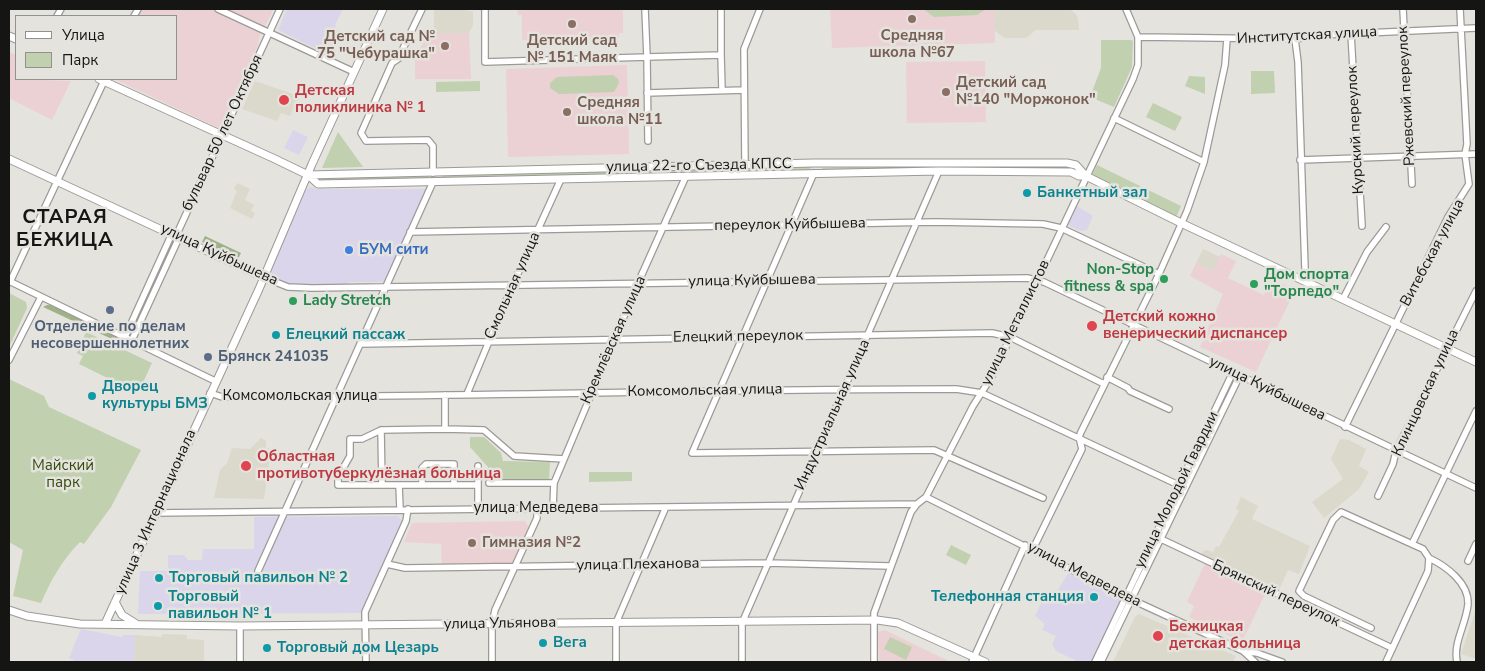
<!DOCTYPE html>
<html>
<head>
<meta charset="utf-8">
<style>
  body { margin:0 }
  #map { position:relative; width:1485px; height:671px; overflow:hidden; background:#e4e3de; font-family:"Nunito Sans",sans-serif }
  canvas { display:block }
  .frame { position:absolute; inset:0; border:10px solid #151513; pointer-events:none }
  .legend { position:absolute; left:15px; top:15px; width:162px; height:65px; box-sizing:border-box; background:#e4e3de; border:1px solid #91918d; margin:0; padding:6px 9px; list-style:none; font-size:15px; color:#151513 }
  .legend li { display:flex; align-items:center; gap:10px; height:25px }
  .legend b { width:25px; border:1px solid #91918d }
</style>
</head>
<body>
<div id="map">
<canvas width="1485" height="671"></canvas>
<div class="frame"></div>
<ul class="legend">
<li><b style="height:6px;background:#fff"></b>Улица</li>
<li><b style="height:14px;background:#c1d0af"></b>Парк</li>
</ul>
</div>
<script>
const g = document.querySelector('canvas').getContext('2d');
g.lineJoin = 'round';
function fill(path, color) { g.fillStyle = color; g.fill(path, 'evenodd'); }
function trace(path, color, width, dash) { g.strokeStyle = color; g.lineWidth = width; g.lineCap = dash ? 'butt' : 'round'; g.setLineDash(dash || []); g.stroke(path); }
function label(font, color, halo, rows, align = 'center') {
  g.font = font + ' "Nunito Sans",sans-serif'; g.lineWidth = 5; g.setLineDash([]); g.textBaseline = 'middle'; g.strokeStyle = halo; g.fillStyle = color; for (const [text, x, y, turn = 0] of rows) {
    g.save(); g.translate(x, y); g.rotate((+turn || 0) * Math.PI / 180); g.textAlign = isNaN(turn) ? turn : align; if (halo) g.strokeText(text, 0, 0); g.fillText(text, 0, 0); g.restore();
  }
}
fill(new Path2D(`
  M287,9H348H343L336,23L335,29L340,32L329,55L278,30Z
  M293,130L308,137L299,155L284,148Z
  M310,187L317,189H426L385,282H349L347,286H270L266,280L306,190Z
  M1074,204L1093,216L1087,230L1081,231L1065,224Z
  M398,516L403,522L361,613L138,614L140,571H168V555H184L188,560H202L203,549H254V517Z
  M1070,570L1122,599L1093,662H1079L1056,651L1052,644L1056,636L1042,630L1045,624L1035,616L1046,593L1055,595Z
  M81,629L122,637L123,635H135L134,662H77L69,658Z`), '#dbd5eb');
fill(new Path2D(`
  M434,9H467V11H473V25L469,33L434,34Z
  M994,9H1068L1074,12L1078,18L1079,30H1036L1026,38H1004L994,30Z
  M255,81L299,96L290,116L281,113L277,121L242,109Z
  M237,183L250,189L245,200L254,205L251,211L255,213L252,219L230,208L237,191L234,189Z
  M1203,249L1220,257L1213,272L1196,263Z
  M261,438L266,441V448L271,449L264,499L214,498L220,470L227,463L232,448L250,449Z
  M1340,439L1349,440L1366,449L1359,466L1369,472L1359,489L1324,518L1312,502L1343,479L1331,459Z
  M1241,497L1258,506L1252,519L1310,546L1299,574L1288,570L1278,592L1201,557L1203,551L1208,550L1213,553L1216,546L1219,547L1239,511L1236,509Z
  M1476,609V659L1461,654Z
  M1139,614L1236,656L1233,662H1113L1135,617Z
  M162,634L187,635V639L204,640V662H134L135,635L162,637Z`), '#dbd8cc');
fill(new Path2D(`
  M141,9H274L259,37L258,45L221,129L114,79H176V16H138Z
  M517,9H623V33H619V38L522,40V15H518Z
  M830,9H994L995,43L832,48Z
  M469,33L471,79H415V59L428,34Z
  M9,52L16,55V79L71,81L52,120L9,98Z
  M985,61L986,122L907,123L906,62Z
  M627,65L629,154L508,157L506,69Z
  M1221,254L1236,261L1228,278L1264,295L1272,279L1295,290L1256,372L1200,347L1223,294L1190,276L1196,263L1213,272Z
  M525,521L529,528L511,565H442L441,544L404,542L412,523Z
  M1205,563L1266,592L1242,642L1189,617L1194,606L1187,602Z
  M885,630L938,656L951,662H879L878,632Z`), '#ecd1d4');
fill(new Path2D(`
  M923,9H986L977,15L934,17Z
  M1101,40H1132L1133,42L1132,67L1114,107L1090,97L1101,68Z
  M1251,71H1274L1275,93L1251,94Z
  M613,75L618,79L619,83L614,92L559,94L550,88V83L557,77Z
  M1189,76L1205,77V94L1185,86Z
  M480,81V91L436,92V82Z
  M1153,103L1182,117L1175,131L1146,117Z
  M338,132L363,167L322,168Z
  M943,164C975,164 1058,159 1082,172L823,171L822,168Z
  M1097,165L1181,206L1175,220L1091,178Z
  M807,166L811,167L810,171L441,178L443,175Z
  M429,175V179L320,182L318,179Z
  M9,293L26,302L27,308L10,345Z
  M86,332L152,363L138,393L79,364L83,356L77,353Z
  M9,379L44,396L49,407L141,450L111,507L84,544L80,542C62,560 51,580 41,603L13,596L23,550L9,542Z
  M470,437H484L501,453L503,461L550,462L549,480L496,479V476H487L488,467L470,447Z
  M589,472H632V481L589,482Z
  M951,545L971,555L966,565L946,555Z
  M890,637L912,647L906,660L884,649Z`), '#c1d0af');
fill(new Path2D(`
  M205,236L241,253L238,259L202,242Z
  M47,305H51L118,337L116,341L43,307Z`), '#9eb287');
const minor = new Path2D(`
  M218,9L354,72
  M422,9L398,59L392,63L361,133L366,141L428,140L433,146V173
  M485,9V62L647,57L648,141
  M645,9L647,57L721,55L722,90
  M721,9V55
  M1403,9L1412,184
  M57,16L61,9
  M134,16L138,9
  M1351,34L1362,226
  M1138,37L1295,39L1321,35L1476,28
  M1295,39L1298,62L1305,269L1302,280
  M647,93L744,90
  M1114,118L1204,162
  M1300,160L1476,154
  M745,165L744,49L760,9
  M814,173L692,453L934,450L1043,498
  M410,232L936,222L1043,224L1061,228L1159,274
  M263,277L288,287L312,288L1027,278L1044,282L1476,488
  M9,281L215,381
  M10,282L105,79
  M1343,299L1367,252L1386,227
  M125,337L170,238L176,236
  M132,340L177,242L176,236L280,9
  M360,344L992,333L1010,337L1104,384
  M9,360L41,297
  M1107,377L1128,388L1130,391L1169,409
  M210,393L222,397C467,397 711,389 956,389L982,393L1185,488
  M467,394L513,284L561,179
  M1345,427L1448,217L1469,184L1465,154L1467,144L1460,9
  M445,429L484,430L514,456L564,459
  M381,430L362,439H350V456L338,477V485H478
  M478,466V508
  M489,483H554
  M382,485L381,430L445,429V395
  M399,485L400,509
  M422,485V468L426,464H454V485
  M1378,496L1393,464L1396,451L1476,291
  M926,497L1126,597L1243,651L1257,653L1282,662
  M553,508L554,483L638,283L686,176
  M155,513L917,504
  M1161,539L1392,648
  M1412,544L1476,411
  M1033,549L1082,449L1079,437L1081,432L1159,274L1187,211L1204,162L1225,65L1227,39
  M1429,558C1446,566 1469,583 1468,604C1466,625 1453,642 1457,662
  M1468,561L1476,544
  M387,564L405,568L767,563L890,566
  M258,571L433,182
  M1371,628L1304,596L1299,591L1333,520L1341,512L1423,549L1429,558L1428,571L1386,662
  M1243,651L1255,662
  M240,662V626
  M366,662L365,612L406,521L408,509
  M492,662V624L495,610L537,518V508
  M616,662V623L665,509
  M742,662V623L939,171
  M874,662V613L911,512L917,504L926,497L973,406L992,376L1133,79L1138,65V37L1126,9
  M972,662L1025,545
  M1095,662L1233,372
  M1101,662L1240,375`);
const major = new Path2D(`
  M9,36L16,39
  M99,79L275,159L308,175L318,184L939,171L1071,172L1079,176H1086
  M9,159L263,277
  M308,175L814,163H1067L1076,165L1086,176L1181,223L1476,362
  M115,602L122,615L135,623
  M9,610L27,616L80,624L240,626L877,620L898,623L985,662
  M105,624L259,289L312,164L383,9`);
trace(minor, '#9c9a96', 8);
trace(major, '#9c9a96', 9);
trace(minor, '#fff', 5.5);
trace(major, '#fff', 7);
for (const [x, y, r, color] of [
  [912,19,5,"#8d6e63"],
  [572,24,5,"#8d6e63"],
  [445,46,5,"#8d6e63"],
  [946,92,5,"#8d6e63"],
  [284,100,6,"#e0444e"],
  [567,112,5,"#8d6e63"],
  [1027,193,5,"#0f9aa8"],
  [349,250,5,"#3f7fe0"],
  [1164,279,5,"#2e9e5b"],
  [1254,284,5,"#2e9e5b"],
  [293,301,5,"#2e9e5b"],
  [110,310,5,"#5c6f8a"],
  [1092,326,6,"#e0444e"],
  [276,335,5,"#0f9aa8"],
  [208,357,5,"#5c6f8a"],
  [92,396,5,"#0f9aa8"],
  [246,466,6,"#e0444e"],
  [472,543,5,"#8d6e63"],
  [159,578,5,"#0f9aa8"],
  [1094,597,5,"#0f9aa8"],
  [158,606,5,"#0f9aa8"],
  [1158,636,6,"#e0444e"],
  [543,643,5,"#0f9aa8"],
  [267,648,5,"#0f9aa8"]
]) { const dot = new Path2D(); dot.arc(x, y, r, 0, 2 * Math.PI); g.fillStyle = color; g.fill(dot); trace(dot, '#e4e3de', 2); }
label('bold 15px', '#785e54', '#e4e3de', [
  ["Средняя",912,36,"center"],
  ["школа №67",912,53,"center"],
  ["Детский сад №",435,37,"right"],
  ["75 \"Чебурашка\"",435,54,"right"],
  ["Детский сад",572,41,"center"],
  ["№ 151 Маяк",572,58,"center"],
  ["Детский сад",956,83],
  ["№140 \"Моржонок\"",956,100],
  ["Средняя",577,103],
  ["школа №11",577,120],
  ["Гимназия №2",482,543]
], 'left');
label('15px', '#151513', '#e4e3de', [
  ["Институтская улица",1307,36,-3],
  ["Ржевский переулок",1407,96,-93],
  ["Курский переулок",1356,130,-93],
  ["бульвар 50 лет Октября",223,133,-65],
  ["улица 22-го Съезда КПСС",699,166,-1],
  ["переулок Куйбышева",790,225,-1],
  ["Витебская улица",1433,253,-62],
  ["улица Куйбышева",219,255,25],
  ["улица Куйбышева",752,281,-1],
  ["Смольная улица",513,286,-66],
  ["улица Металлистов",1016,323,-64],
  ["Елецкий переулок",738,337,-1],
  ["Кремлёвская улица",614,340,-66],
  ["улица Куйбышева",1267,389,26],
  ["Комсомольская улица",705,391,-1],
  ["Клинцовская улица",1426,393,-65],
  ["Комсомольская улица",300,396],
  ["Индустриальная улица",833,415,-66],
  ["улица Молодой Гвардии",1177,490,-64],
  ["улица Медведева",536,508],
  ["улица 3 Интернационала",156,512,-66],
  ["улица Плеханова",638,565,-1],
  ["улица Медведева",1084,575,27],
  ["Брянский переулок",1276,594,25],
  ["улица Ульянова",500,624,-1]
]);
label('bold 15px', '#be3a42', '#e4e3de', [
  ["Детская",295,91],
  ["поликлиника № 1",295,108],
  ["Детский кожно",1103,317],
  ["венерический диспансер",1103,334],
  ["Областная",257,457],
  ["противотуберкулёзная больница",257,474],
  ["Бежицкая",1169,627],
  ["детская больница",1169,644]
], 'left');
label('bold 15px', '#0d838f', '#e4e3de', [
  ["Банкетный зал",1037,193],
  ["Елецкий пассаж",286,335],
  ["Дворец",102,387],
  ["культуры БМЗ",102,404],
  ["Торговый павильон № 2",169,578],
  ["Торговый",168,597],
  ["павильон № 1",168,614],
  ["Телефонная станция",1084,597,"right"],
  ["Вега",553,643],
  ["Торговый дом Цезарь",277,648]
], 'left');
label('bold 15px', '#366cbe', '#e4e3de', [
  ["БУМ сити",359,250]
], 'left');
label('bold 15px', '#27864d', '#e4e3de', [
  ["Non-Stop",1154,270,"right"],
  ["fitness & spa",1154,287,"right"],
  ["Дом спорта",1264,275],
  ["\"Торпедо\"",1264,292],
  ["Lady Stretch",303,301]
], 'left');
label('bold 15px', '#4e5e75', '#e4e3de', [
  ["Отделение по делам",110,327],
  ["несовершеннолетних",110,344],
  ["Брянск 241035",218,357,"left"]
]);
label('15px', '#354d0c', '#e4e3de', [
  ["Майский",63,466],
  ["парк",63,483]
]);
g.letterSpacing = '1px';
label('bold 20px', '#151513', '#e4e3de', [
  ["CТАРАЯ",65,218],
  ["БЕЖИЦА",65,241]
]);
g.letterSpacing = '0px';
</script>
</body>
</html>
